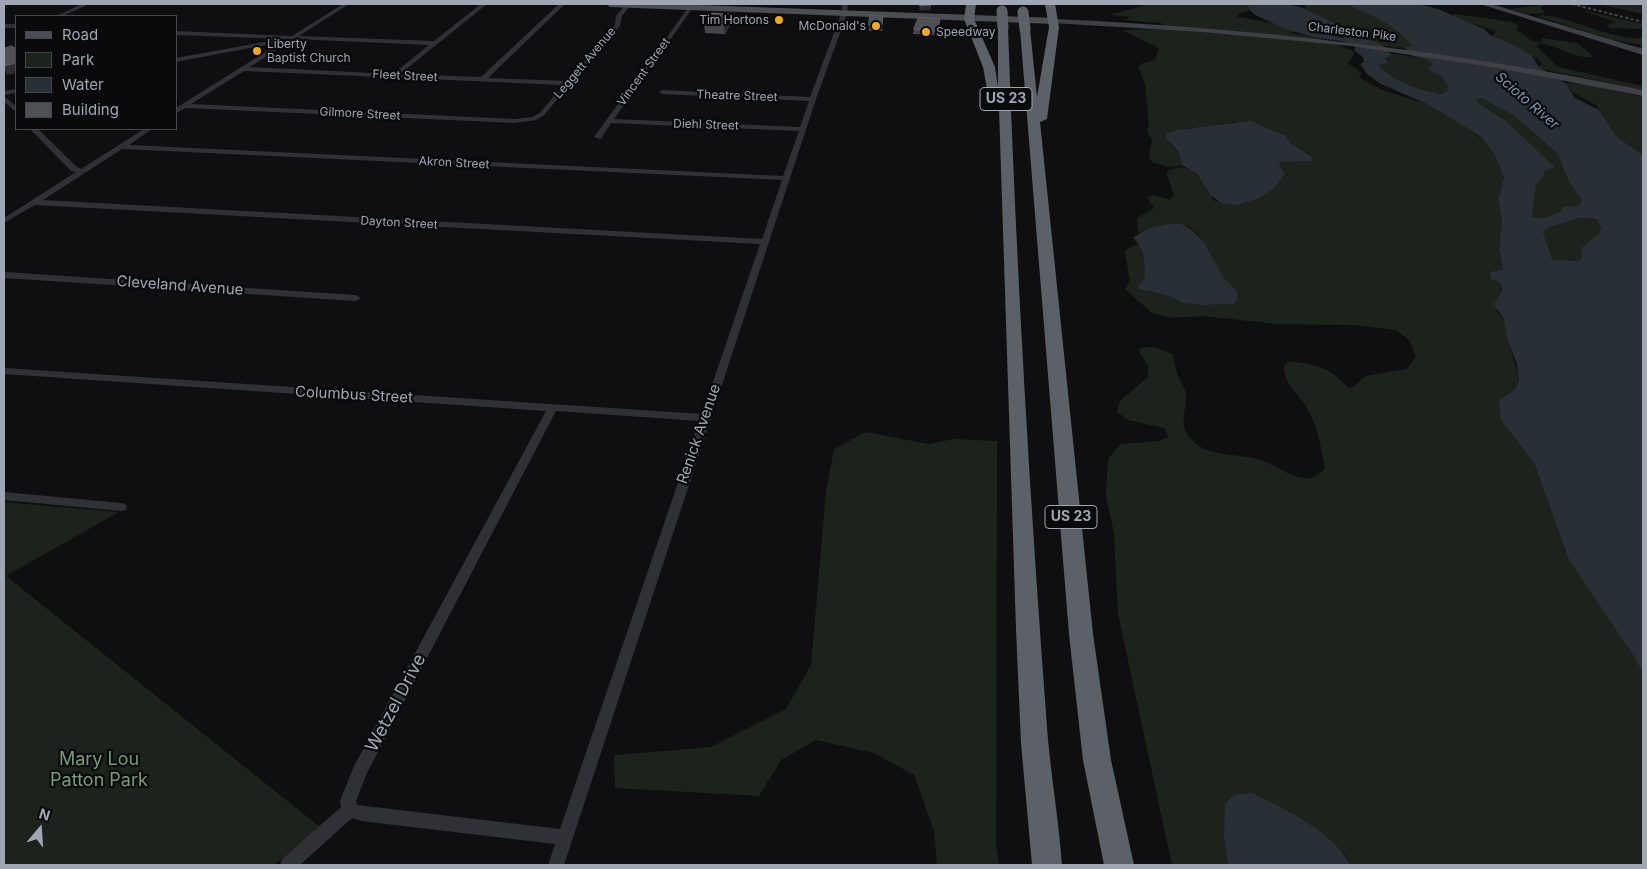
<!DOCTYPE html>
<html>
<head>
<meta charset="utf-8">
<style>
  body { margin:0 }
  #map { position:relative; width:1647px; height:869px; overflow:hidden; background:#0f0f11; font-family:Inter,sans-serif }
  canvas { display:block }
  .frame { position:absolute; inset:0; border:5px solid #a0a6b2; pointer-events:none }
  .legend { position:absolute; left:15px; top:15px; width:162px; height:115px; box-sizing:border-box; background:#0a0a0c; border:1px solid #46484e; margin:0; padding:6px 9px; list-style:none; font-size:15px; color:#a0a6b2 }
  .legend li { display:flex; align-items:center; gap:10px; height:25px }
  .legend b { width:25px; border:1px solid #46484e }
  .north { position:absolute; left:15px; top:804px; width:50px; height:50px; -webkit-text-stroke:4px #0a0a0c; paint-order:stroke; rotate:18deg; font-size:14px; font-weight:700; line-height:20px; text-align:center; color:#a0a6b2 }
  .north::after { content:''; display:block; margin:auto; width:18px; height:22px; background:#a0a6b2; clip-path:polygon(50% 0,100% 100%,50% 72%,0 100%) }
</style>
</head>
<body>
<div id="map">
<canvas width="1647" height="869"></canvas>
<div class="frame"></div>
<ul class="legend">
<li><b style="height:6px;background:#4c4e55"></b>Road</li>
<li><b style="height:14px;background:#1c231c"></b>Park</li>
<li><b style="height:14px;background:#283036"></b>Water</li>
<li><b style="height:14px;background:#4f5157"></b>Building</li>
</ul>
<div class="north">N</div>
</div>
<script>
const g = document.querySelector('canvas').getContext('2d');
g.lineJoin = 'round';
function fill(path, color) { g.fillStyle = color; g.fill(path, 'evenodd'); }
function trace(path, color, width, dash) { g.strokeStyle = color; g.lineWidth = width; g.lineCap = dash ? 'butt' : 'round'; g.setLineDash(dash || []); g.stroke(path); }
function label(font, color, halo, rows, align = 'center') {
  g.font = font + ' Inter,sans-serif'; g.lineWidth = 4.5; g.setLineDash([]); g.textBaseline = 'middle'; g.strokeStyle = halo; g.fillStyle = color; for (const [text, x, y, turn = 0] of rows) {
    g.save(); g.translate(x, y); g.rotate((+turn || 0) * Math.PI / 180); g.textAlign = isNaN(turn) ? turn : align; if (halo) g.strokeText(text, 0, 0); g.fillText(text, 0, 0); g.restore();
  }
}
fill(new Path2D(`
  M1149,4H1246L1251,10L1240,13L1237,17L1279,24L1294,30V32L1288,33L1315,36L1353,51L1354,54L1348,63L1362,73L1359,76L1360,78L1382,90L1427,104L1462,125L1485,141L1494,153L1504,178L1498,199L1502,220L1499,250L1503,269L1490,272L1503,287L1497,311L1505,322L1507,339L1519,376L1515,390L1500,419L1534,463L1569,560L1637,659L1643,674V865H1350L1344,853L1224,838L1228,865H1172L1118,614L1114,533L1106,496L1108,459L1121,444L1160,441L1168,437L1165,428L1128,420L1117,412L1120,401L1148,377V366L1139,352L1140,348L1153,347L1173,354C1174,360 1175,367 1177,373C1179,379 1185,387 1186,394C1187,410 1178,424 1190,438C1207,459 1240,452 1263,461C1277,466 1289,477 1305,478C1313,479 1319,474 1325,469C1321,447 1318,428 1307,408C1298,392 1283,385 1284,365L1290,361L1318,366L1332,373L1349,388L1353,387L1366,376L1407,369L1416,356L1409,340L1396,330L1355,325L1276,324L1204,316L1172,318L1152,313L1125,289L1130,281L1125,252L1128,248L1140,243L1145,263V278L1139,285L1147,291L1169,296L1179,302L1202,305L1233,304L1237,291C1232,287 1227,282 1223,276C1211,259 1204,230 1182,224L1148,228L1138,233L1137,218L1154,208L1147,197L1155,195L1170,200L1174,195L1166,172C1196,157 1199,184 1215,201L1257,199L1274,189L1284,173L1279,166L1281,162L1313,158L1291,143L1286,136L1255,123L1233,122L1215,127L1187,128L1169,142L1179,152L1182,165L1170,167L1153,163L1149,157L1152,140L1147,130L1149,125L1145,83L1138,67L1143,63L1155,60L1159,48L1122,30L1163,29L1165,26L1161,23L1124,20L1131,17L1110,15Z
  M1304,4C1317,4 1334,1 1347,4C1371,10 1397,27 1412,46C1381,55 1333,22 1306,9Z
  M1598,4H1643V14Z
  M1541,5H1544L1541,8L1545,13L1529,14L1510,9Z
  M1577,9L1643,24V29L1610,28L1607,25L1616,22Z
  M1455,14L1512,22L1518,25L1517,30L1532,41L1541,42L1542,38L1577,43L1594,57C1575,60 1558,45 1539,43L1537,47L1558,67L1643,86V90L1542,69L1539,67L1542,63L1538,59L1491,36L1495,34V31L1456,18L1452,15Z
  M1541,15C1576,18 1609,40 1643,38V51L1636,47H1642L1641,45L1613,40L1543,18L1540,17Z
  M1398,54L1430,61L1433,65L1430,71L1442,77L1449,89L1447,92C1428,100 1400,80 1383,72L1379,65L1390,61L1385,58L1387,55Z
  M1565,83L1584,84L1643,97V155L1617,137L1596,105L1572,92Z
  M1481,98L1513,115L1557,153L1569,182L1582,200L1579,205L1564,207L1561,212L1543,218L1532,217L1536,184L1543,178L1545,171L1555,167L1506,121L1478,103L1476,100Z
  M1581,218L1596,220L1601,227L1599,233L1581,248L1582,256L1579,261L1552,259L1543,232L1548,227Z
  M866,432L929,444L953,439L997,441L996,846L999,865H937L934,831L914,775L874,753L816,740L781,760L759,796L615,788L614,755L711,747L786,709L811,665L826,491L834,449Z
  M4,502L119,512L6,576L320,827L274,865H4Z`), '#1c231c');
fill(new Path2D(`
  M1246,4H1289L1306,9L1365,39L1382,44L1392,55L1385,58L1389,63L1379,65C1387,79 1426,93 1442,94L1449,89L1442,77L1430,71L1429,67L1433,65L1430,61L1412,56L1404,47L1412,46C1395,24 1371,15 1346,4H1418L1438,9L1484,29L1491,36L1514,45L1532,56L1539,67L1565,83L1575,98L1599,110L1617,137L1643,155V674L1636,659L1569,560L1534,463L1500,419L1499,400L1515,390L1519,379L1517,364L1507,339L1504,319L1494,304L1501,293L1503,287L1499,282L1491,279L1490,272L1503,269L1499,250L1502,220L1498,199L1504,178L1494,153L1481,137L1462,125L1427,104L1381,84L1367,74L1360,64L1364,62L1363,57L1354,50L1356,46C1346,40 1338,41 1326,39C1303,36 1276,25 1255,15C1251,13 1249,7 1246,4ZM1315,21L1340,33L1344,38L1316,31L1309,23ZM1481,98L1513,115L1557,153L1569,182L1582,200L1579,205L1563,207L1560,212L1543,218L1532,217L1536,184L1543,178L1545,171L1555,167L1506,121L1478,103L1477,100ZM1581,218L1596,219L1601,227L1599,233L1581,248L1582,256L1579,261L1552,259L1543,232L1549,227Z
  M1251,121L1286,136L1291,143L1313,158L1311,161L1281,162L1279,166L1285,173L1274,189L1257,199L1236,205L1223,204L1210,195L1197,174L1182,165L1179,152L1165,137L1168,133L1176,130Z
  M1168,224H1182L1192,230L1204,242L1224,278L1237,291V300L1233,304L1202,305L1182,303L1169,296L1140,289L1139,285L1145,278C1145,262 1145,249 1133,238L1148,228Z
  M1252,793C1284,808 1335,833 1350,865H1228L1224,838L1225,804L1234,795Z`), '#283036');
fill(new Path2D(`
  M82,4H89L63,16H56Z
  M343,4H349L299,36L434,41L481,4H487L400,74L481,77L559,4H565L488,78L567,81L615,25L616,16L626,4H632L622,16L620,26L544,115L536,120L515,123L186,108L176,113V108L286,39L176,35V31L292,36ZM294,39L429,45L393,74L250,67ZM244,71L563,85L540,113L532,117L515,119L191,104Z
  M691,4L694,6L614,119L800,127L809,101L662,94L659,92L662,90L810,97L841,14L842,4H848L847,14L816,99L564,865H548L555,844L361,821L352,818L300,865H280L282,859L341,807L340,801L354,766L546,411L4,374V368L702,414L760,244L35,205L4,223V218L76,172L71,171L30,129H38L77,167L81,169L144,129H152L129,145L783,176L799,131L611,123L601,139L594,137ZM122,149L782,180L762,239L43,200ZM556,411L699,421L560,829L357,805L356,801L367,773Z
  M4,24H16V28H4Z
  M275,40L277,41V43L176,62V58Z
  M16,89V93L4,95V91Z
  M4,96L16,106V112L4,102Z
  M4,272L356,295L361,298L356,301L4,278Z
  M4,492L121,503L125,504L127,507L125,510L121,511L4,500Z`), '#303136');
fill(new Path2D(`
  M1480,4H1491L1643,49V55Z
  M1055,19C1253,28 1449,50 1643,90V96L1498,68L1351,46L1203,32L1052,23V19Z`), '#3e4046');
fill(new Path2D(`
  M606,4H670L1055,18L1059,21L1055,24L610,7Z`), '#4c4e55');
fill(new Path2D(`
  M966,4H976L974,19L995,67L998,87V28L1003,25L1008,28C1016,265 1030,503 1048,740C1052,782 1059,823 1062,865H1032L1021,743L1016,629L999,108H992L990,105L983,67L964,19Z
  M1045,4H1055L1059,27L1047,119L1040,122L1093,634L1111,760L1134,865H1104L1083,760L1069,634L1020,29L1025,26L1030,29L1037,97L1049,27Z`), '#5c6067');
trace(new Path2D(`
  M1572,4L1643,22`), '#47494f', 2, [3, 2.5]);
trace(new Path2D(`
  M1002,11L1003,28
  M1023,12L1025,29`), '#5c6067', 11);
fill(new Path2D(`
  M731,14L732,22L725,34L705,33L704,24Z
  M883,16L882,31H869V25Z
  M940,19L937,35L913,34L914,29Z`), '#45464c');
fill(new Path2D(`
  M931,5V10L919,11L920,6Z
  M731,14L732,22L725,34L724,25Z
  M16,63V73L7,75L4,68V66Z`), '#2b2c30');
const building = new Path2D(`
  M920,4H931V5L920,6Z
  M712,13L731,14L724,25L704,24Z
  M870,15L883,16L882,25H869Z
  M919,17L940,19L937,31L914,29Z
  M12,46L16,49V63L4,66V49Z`);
fill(building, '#4f5157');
trace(building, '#5b5e65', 1);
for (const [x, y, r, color] of [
  [779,20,5,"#f2a727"],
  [876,26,5,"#f2a727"],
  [926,32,5,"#f2a727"],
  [257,51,5,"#f2a727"]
]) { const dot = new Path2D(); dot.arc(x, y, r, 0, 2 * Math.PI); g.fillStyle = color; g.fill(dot); trace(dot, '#0a0a0c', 2); }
label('12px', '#a0a6b2', '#0a0a0c', [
  ["Tim Hortons",769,20],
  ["McDonald's",866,26],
  ["Speedway",936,32,"left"],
  ["Liberty",267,44,"left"],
  ["Baptist Church",267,58,"left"]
], 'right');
label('12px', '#a0a6b2', '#0a0a0c', [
  ["Charleston Pike",1352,32,7],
  ["Leggett Avenue",585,63,-50],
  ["Vincent Street",644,72,-54],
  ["Fleet Street",405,76,3],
  ["Theatre Street",737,96,2],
  ["Gilmore Street",360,114,3],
  ["Diehl Street",706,125,2],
  ["Akron Street",454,163,3],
  ["Dayton Street",399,223,3]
]);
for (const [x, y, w] of [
  [1006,99,52],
  [1071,517,52]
]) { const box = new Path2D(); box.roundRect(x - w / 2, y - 11.5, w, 23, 4); g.fillStyle = '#0a0a0c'; g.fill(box); trace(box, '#a0a6b2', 1); }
label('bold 14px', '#a0a6b2', null, [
  ["US 23",1006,99],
  ["US 23",1071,517]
]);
label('italic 14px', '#7696ae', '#0a0a0c', [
  ["Scioto River",1527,101,41]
]);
label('15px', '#a0a6b2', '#0a0a0c', [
  ["Cleveland Avenue",180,286,4],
  ["Columbus Street",354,395,3],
  ["Renick Avenue",699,434,-71]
]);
label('18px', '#a0a6b2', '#0a0a0c', [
  ["Wetzel Drive",396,703,-62]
]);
label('18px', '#779d78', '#0a0a0c', [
  ["Mary Lou",99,760],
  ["Patton Park",99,781]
]);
</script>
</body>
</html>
